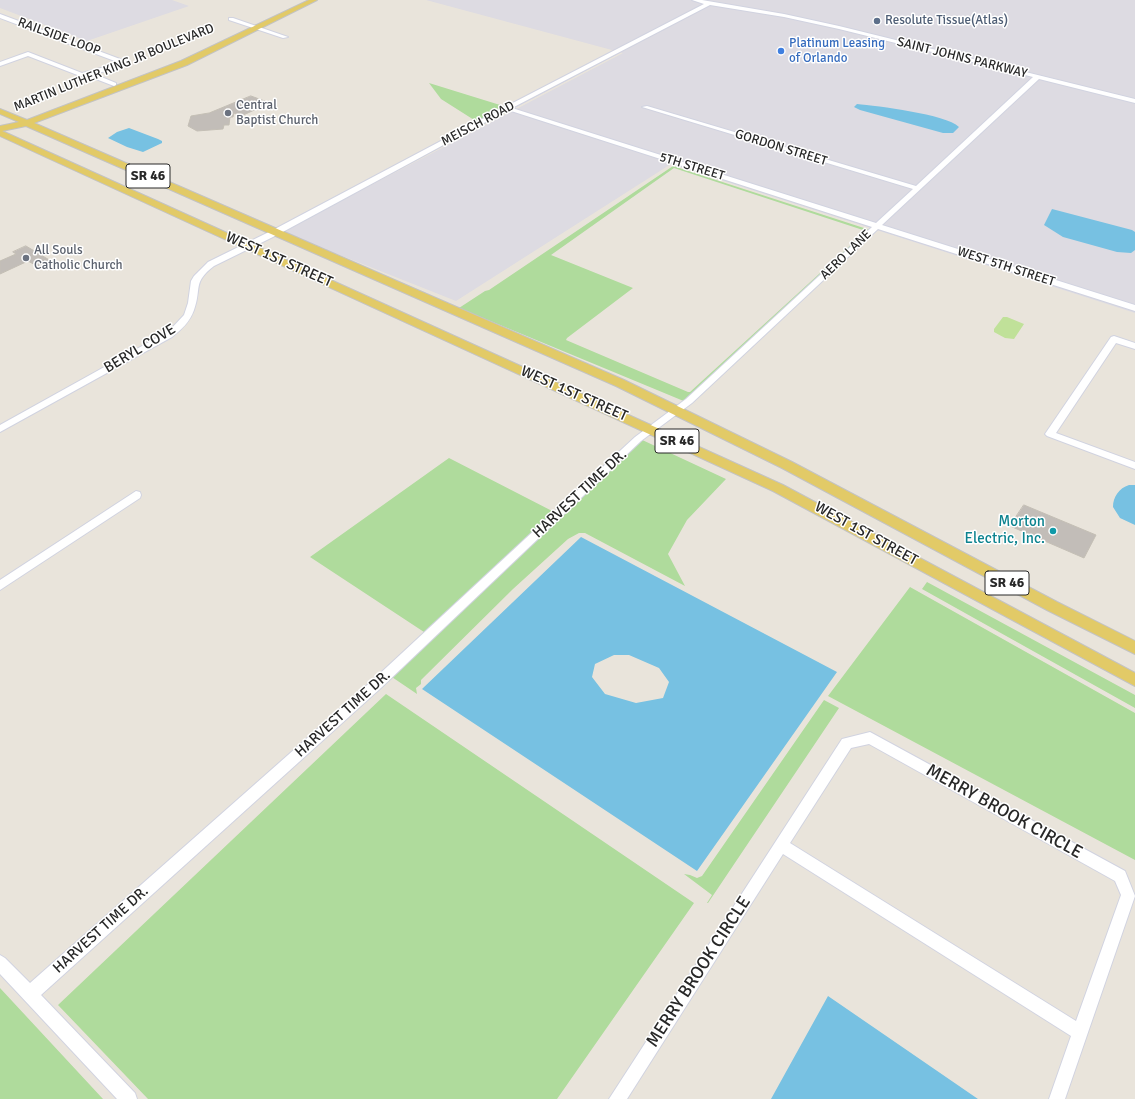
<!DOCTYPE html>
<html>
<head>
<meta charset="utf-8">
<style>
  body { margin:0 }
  canvas { display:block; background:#e9e4db }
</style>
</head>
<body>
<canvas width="1135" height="1099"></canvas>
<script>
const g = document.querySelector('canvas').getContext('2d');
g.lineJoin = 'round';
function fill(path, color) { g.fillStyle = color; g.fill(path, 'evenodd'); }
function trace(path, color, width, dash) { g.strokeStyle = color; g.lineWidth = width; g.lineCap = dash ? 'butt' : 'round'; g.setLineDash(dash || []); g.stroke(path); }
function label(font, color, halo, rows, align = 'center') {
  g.font = font + ' Signika,sans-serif'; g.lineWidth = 3; g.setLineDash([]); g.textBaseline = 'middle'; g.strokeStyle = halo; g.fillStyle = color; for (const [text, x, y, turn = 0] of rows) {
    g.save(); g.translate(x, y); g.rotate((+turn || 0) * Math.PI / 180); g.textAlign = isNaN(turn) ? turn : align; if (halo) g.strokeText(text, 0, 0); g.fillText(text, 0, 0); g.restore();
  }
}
fill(new Path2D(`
  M0,0H172L189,6L87,41L0,8Z
  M426,0H1135V313L671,164L456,301L282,232L623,53Z
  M615,52L620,53L513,109L508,108Z`), '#dddbe2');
fill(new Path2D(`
  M429,83L513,109L482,125L441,99Z
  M673,166L870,230L686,402L459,308L485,291L489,290ZM674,168L866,231L690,392H688L566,340L567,338L633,288L551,255Z
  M638,438L726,479L687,520L668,554L685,586L585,533H579L568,539L513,589L421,680V684L416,688L417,694L383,671L424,632L310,557L449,458L556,513Z
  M927,582L1135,695V708L922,589Z
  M910,587L1135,713V860L828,696Z
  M386,694L694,903L557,1099H148L58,1005Z
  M824,700L839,708L708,903H707L712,895L684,874L690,875L697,878L702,876Z
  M0,988L103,1099H0Z`), '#afdb9c');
fill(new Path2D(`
  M1003,317H1007L1024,324L1014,339L1005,338L994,332V329Z`), '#c0e199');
fill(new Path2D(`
  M857,104C877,106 946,114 959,127L953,133H943L860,110L854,107Z
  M129,128L158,139L162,141V143L143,152L127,147L108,138L117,132Z
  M1052,209L1132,230L1135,232V250L1131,253L1117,252L1063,237L1044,225Z
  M1129,485H1135V525L1120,518L1113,507C1113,497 1119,488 1129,485Z
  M581,537L837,672L697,871L422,689ZM614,655H629L659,668L669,682L663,698L636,703L605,694L592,677L595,664Z
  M828,996L978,1099H771Z`), '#77c1e2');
const building = new Path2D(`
  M251,96L270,103L241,116L234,113L233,117H230L229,125H224L223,129L197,131L188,126L191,116L209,113Z
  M26,246L51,261L39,267L28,261L0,274V261L16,254L13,252Z
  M1024,505L1096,535L1084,558L1010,526Z`);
fill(building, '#c2bdb8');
trace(building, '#c4bfb5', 1);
const minor = new Path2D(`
  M692,0H702L784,14L839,26L1135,99V103L1039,79L882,225L1135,305V311L878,229L692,403L641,441L382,687L41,995L135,1093L137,1099H117L0,974V955L5,958L30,983L374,679L635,437L686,399L872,227L508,110L279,234L214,266C192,283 202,288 194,310C190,322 181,330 172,337L0,432V425L169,331L184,315L188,303L191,281L194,276L208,262L273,230L505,107L704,4ZM710,5L784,17L839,29L1033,77L916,186L647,106L642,107L913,189L876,223L512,108Z
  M0,14L128,62L129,63L110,70L94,74L116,83V85L114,86L88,76H80L28,56L0,66V62L28,52L82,73L120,63L0,18Z
  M229,18H233L288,37L283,38L229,20Z
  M1114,336L1135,343V349L1116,343L1056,433L1135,462V469L1047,436L1045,434L1111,337Z
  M136,491L140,492L141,495L140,498L0,590V580Z
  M870,732L1125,871L1135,896L1065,1099H1049L1071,1036L783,854L627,1099H609L842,739ZM869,744L1115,881L1121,895L1076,1021L790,843L851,748Z`);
const major = new Path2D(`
  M309,0H317L187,65L34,123L624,380L792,462L1057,602L1135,641V654L1047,610L782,468L616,386L26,126L2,131L783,485L1135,673V686L773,491L0,136V126L19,122L0,114V109L27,120L181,61Z`);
trace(minor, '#d1d3e0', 2);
trace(major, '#c3c3c3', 2);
fill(minor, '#fff');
fill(major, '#e2ca67');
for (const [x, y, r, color] of [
  [877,21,4,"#5c6f8a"],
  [781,51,4,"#3f7fe0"],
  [228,113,4,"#6b7280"],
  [26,258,4,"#6b7280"],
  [1053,531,4,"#0f9aa8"]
]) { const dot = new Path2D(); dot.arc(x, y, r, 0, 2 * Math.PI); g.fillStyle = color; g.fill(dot); trace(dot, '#fff', 1.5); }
label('13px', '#4e5e75', '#fff', [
  ["Resolute Tissue(Atlas)",885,21]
], 'left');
label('13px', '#282828', '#fff', [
  ["RAILSIDE LOOP",59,37,20],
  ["SAINT JOHNS PARKWAY",962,58,14],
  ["MARTIN LUTHER KING JR BOULEVARD",114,68,-22],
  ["MEISCH ROAD",478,124,-28],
  ["GORDON STREET",781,148,17],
  ["5TH STREET",692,167,17],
  ["AERO LANE",846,255,-44],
  ["WEST 5TH STREET",1006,267,18]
]);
label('13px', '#366cbe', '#fff', [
  ["Platinum Leasing",789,44],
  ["of Orlando",789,59]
], 'left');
label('13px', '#5b616d', '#fff', [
  ["Central",236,106],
  ["Baptist Church",236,121],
  ["All Souls",34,251],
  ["Catholic Church",34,266]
], 'left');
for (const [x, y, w] of [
  [148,176,44],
  [677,441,44],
  [1007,583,44]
]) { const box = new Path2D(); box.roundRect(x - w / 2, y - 12, w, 24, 3); g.fillStyle = '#fff'; g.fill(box); trace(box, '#282828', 1); }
label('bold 14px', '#282828', null, [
  ["SR 46",148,176],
  ["SR 46",677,441],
  ["SR 46",1007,583]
]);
label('15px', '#282828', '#fff', [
  ["WEST 1ST STREET",279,260,24],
  ["BERYL COVE",140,349,-31],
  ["WEST 1ST STREET",574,394,24],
  ["HARVEST TIME DR.",580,494,-43],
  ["WEST 1ST STREET",866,534,29],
  ["HARVEST TIME DR.",343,714,-42],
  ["HARVEST TIME DR.",101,930,-42]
]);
label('15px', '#0d838f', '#fff', [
  ["Morton",1045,522],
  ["Electric, Inc.",1045,539]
], 'right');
label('18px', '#282828', '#fff', [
  ["MERRY BROOK CIRCLE",1004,812,29],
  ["MERRY BROOK CIRCLE",699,972,-57]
]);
</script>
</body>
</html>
